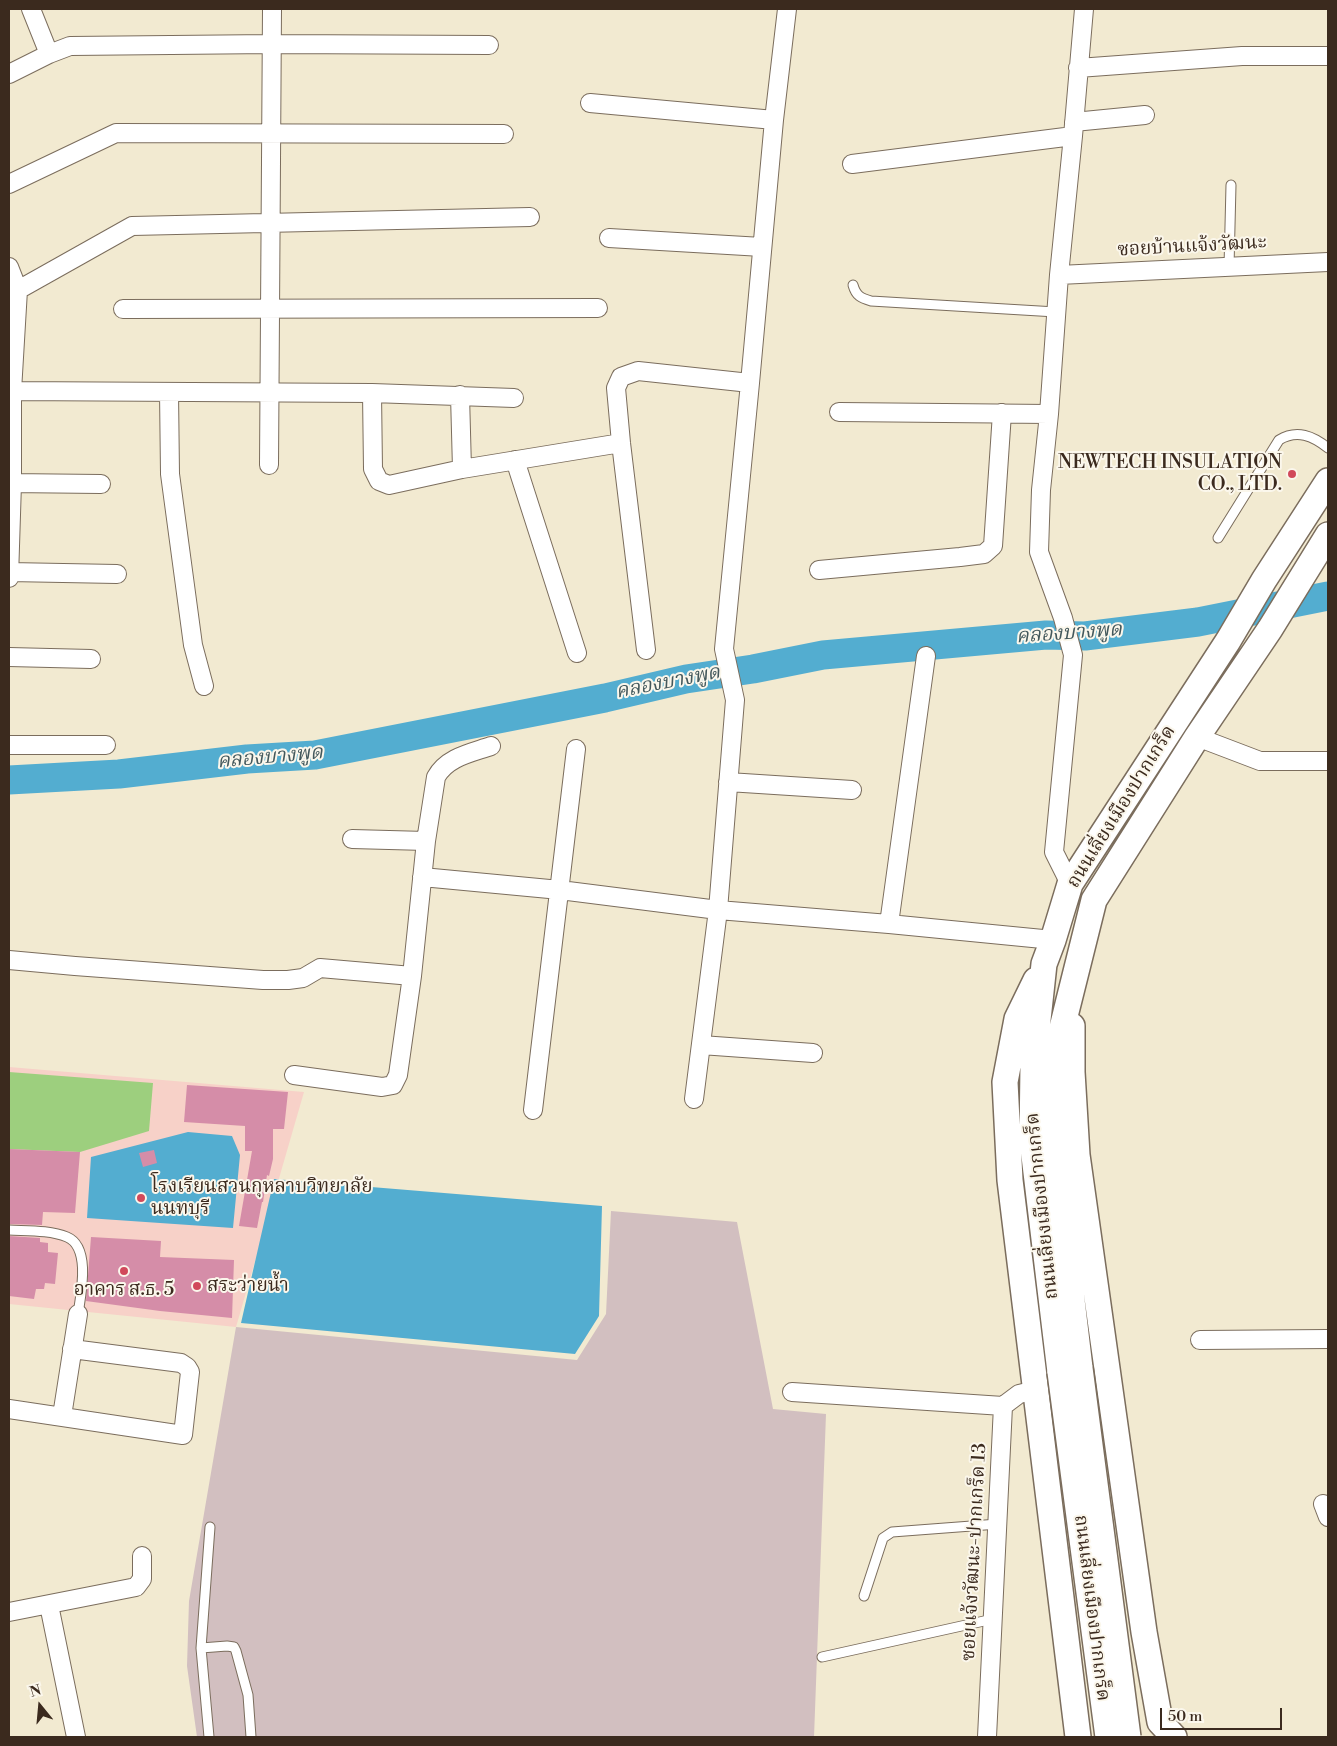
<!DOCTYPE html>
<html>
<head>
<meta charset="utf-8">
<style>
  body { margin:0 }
  #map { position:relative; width:1337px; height:1746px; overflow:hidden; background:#f2ead1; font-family:"Libre Bodoni",serif }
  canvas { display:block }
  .frame { position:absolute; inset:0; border:10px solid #3b2a1e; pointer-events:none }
  .north { position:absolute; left:15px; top:1681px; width:50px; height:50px; -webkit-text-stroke:4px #fbf7ec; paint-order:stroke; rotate:343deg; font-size:14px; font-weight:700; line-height:20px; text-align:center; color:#3b2a1e }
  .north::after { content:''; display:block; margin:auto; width:18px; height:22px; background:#3b2a1e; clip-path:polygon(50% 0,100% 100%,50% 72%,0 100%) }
  .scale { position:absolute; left:1160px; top:1708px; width:122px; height:22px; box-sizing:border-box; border:2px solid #3b2a1e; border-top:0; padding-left:6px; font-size:15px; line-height:18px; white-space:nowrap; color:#3b2a1e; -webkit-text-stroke:4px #fbf7ec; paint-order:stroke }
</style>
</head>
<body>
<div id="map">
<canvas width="1337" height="1746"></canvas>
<div class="frame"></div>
<div class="north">N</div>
<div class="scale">50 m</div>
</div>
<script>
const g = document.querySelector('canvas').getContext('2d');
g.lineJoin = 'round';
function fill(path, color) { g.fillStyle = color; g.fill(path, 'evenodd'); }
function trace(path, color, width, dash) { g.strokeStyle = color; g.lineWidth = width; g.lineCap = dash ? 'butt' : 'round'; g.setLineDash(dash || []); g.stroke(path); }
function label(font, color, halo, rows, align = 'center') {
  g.font = font + ' "Libre Bodoni","Noto Serif Thai",serif'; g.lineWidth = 4; g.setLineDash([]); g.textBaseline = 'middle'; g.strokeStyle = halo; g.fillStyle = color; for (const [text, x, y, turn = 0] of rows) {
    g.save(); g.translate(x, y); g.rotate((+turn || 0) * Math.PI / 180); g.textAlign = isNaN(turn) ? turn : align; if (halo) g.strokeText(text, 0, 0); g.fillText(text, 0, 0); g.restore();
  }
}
fill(new Path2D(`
  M9,1067L304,1092L236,1327L9,1304Z`), '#f7d1c8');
fill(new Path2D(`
  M611,1211L737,1222L773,1409L826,1414L814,1737H197L187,1666L189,1601L236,1327L577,1360L606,1314Z`), '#d2bfc0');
fill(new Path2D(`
  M9,1072L153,1083L149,1131L80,1152L9,1149Z`), '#9dcf7e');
fill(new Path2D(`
  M188,1132L232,1136L240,1155L233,1228L87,1218L91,1157Z
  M274,1179L602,1206L599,1316L575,1354L241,1323Z`), '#53add0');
trace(new Path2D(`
  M9,780L119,774L247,759L315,755L605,698L686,679L753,669L823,655L1046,635L1085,636L1198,622L1328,596`), '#53add0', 29);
fill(new Path2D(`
  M187,1085L288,1092L284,1129H273V1159L269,1176L267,1175L263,1202H262L257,1228L239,1226L252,1151H245V1126L184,1122Z
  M9,1149L80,1152L75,1213L43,1212L42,1225L9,1224Z
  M154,1150L157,1163L143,1167L139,1153Z
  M9,1236L40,1238V1242L48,1243V1252L58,1253L55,1284L45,1283L44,1289H36L34,1299L9,1296Z
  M91,1237L161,1241L160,1257L234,1260L232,1318L160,1311L86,1301Z`), '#d58da8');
const service = new Path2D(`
  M1229,267L1231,185
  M853,285C856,296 861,298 871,301L1056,312
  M1218,538L1279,440C1297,429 1313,436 1328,448
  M9,1230C27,1231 50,1230 67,1237C91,1247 81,1294 78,1314
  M864,1596L883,1538L892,1532L998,1524
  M201,1648L227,1646L234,1647L236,1651L248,1695L251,1737
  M822,1657L993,1619
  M209,1737L201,1648L210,1527`);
const minor = new Path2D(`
  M31,9L49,54
  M1078,68L1242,56H1328
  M9,74L49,54L70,46L272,44L489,45
  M590,103L774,120
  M1074,122L1145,115
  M852,164L1073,136
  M9,184L116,133L504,134
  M609,238L762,247
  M9,267L18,290L12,391V483L9,578
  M1059,275L1328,262
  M18,290L132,226L530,217
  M123,309L598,308
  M9,391L372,393L514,398
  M169,392L170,474L193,645L204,686
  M372,393L373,469L379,481L389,485L462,469L621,443
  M460,395L462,469
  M839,412L1049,414
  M515,460L577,653
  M269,465L272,9
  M9,483L101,484
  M819,570L960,557L984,554L993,546L1002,413
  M9,572L117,574
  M646,650L621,443L616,388L621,377L638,371L750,383
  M9,657L91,659
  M1197,737L1260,761H1328
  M9,745H106
  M728,782L852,790
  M352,839L426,841
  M422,877L560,890L718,910L889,924L1053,940
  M1070,884L1054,852L1073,655L1063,618L1039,552L1041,490L1049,414L1059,275L1073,136L1084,9
  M889,924L926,656
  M9,960L75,966L263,980H288L303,978L320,968L412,976
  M701,1045L813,1053
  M294,1075L382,1087L393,1085L398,1075L412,976L426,841L436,777C447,757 471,753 491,746
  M694,1099L718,910L735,700L724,649L750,383L774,120L787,9
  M533,1110L576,749
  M1200,1340L1328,1339
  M792,1392L1003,1406
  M9,1409L183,1435L190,1372L187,1367L181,1363L72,1349
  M62,1416L78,1314
  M1323,1504L1328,1517
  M49,1605L76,1737
  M9,1612L136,1587L142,1579V1556
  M987,1737L1003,1406L1019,1394L1036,1390`);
const secondary = new Path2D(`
  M1036,980L1017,1019L1005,1082L1010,1180L1078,1737
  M1072,1026V1072L1077,1155L1144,1632L1160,1722L1174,1737
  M1080,1368L1052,1130L1054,1060L1094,900L1197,737L1270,629L1328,535
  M1060,1372L1032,1139L1033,1066L1044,964L1053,940L1070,884L1228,641L1264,580L1328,481`);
trace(service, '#7b6d5d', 11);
trace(minor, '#7b6d5d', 20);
trace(secondary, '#7b6d5d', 28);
trace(service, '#fff', 9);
trace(minor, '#fff', 18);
trace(secondary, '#fff', 25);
const secondaryBridge = new Path2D(`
  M1080,1368L1128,1737
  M1060,1372L1108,1737`);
trace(secondaryBridge, '#7b6d5d', 28, []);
trace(secondaryBridge, '#fff', 25);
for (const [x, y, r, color] of [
  [1292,474,5,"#d1495b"],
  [141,1198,5,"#d1495b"],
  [124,1271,5,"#d1495b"],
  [197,1286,5,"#d1495b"]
]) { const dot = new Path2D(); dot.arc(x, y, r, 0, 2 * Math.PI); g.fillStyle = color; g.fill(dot); trace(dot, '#fbf7ec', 2); }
label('19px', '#3b2a1e', '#fbf7ec', [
  ["ซอยบ้านแจ้งวัฒนะ",1192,247,-3],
  ["ถนนเลี่ยงเมืองปากเกร็ด",1122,807,-58],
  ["ถนนเลี่ยงเมืองปากเกร็ด",1043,1206,-96],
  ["ซอยแจ้งวัฒนะ-ปากเกร็ด 13",975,1552,-87],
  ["ถนนเลี่ยงเมืองปากเกร็ด",1091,1608,83]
]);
label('19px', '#3b2a1e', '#fbf7ec', [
  ["NEWTECH INSULATION",1282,463,"right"],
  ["CO., LTD.",1282,485,"right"],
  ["โรงเรียนสวนกุหลาบวิทยาลัย",151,1187],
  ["นนทบุรี",151,1209],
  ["สระว่ายน้ำ",207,1286],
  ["อาคาร ส.ธ. 5",124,1290,"center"]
], 'left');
label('italic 20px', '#43585c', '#fbf7ec', [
  ["คลองบางพูด",1069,634,-4],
  ["คลองบางพูด",668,683,-11],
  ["คลองบางพูด",270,758,-5]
]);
</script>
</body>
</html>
